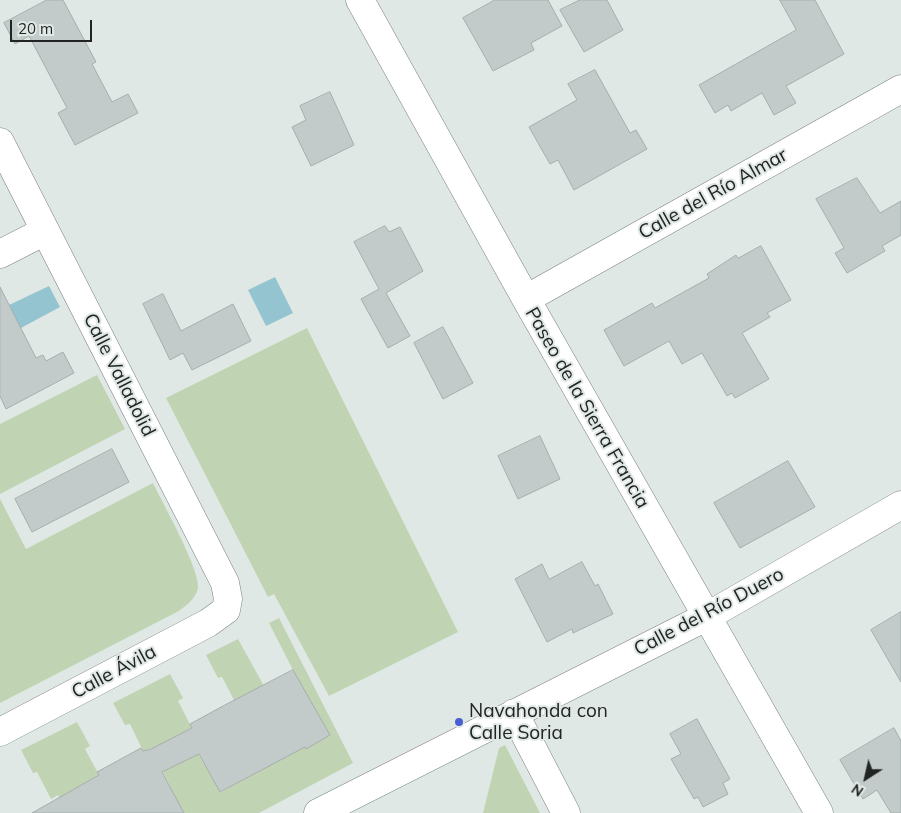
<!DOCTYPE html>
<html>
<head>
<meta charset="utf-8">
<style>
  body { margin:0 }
  #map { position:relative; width:901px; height:813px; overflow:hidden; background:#e0e8e5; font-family:Mulish,sans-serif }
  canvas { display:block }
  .north { position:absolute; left:841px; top:753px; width:50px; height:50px; -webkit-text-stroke:4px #e0e8e5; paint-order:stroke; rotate:215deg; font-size:14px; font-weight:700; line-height:20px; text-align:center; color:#212423 }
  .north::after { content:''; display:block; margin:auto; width:18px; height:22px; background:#212423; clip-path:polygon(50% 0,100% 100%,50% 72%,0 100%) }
  .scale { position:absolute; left:10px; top:20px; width:82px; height:22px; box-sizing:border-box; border:2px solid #212423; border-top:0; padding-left:6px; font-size:15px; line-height:18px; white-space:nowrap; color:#212423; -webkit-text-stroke:4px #e0e8e5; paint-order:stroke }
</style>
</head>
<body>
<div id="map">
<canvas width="901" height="813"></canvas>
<div class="north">N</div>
<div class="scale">20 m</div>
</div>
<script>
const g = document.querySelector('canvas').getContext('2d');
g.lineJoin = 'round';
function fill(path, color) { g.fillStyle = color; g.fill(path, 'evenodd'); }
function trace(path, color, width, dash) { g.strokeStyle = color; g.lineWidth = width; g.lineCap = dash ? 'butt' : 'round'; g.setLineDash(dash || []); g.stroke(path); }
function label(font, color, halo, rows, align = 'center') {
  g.font = font + ' Mulish,sans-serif'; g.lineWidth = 4; g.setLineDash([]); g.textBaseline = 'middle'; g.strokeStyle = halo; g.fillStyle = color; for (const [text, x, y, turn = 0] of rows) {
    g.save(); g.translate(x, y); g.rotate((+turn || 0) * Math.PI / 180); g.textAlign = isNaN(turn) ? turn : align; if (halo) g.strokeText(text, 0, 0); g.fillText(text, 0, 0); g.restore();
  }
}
fill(new Path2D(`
  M307,328L458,632L329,696L274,594L268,597L166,398Z
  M97,375L125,429L0,494V424Z
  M153,483C162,502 201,571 198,588C196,599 184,608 175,613L0,703V499L26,549Z
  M279,618L353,763L259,813H177L182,810L151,748L143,751L130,724L125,725L113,703L170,674L183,698L178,701L192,728L185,732L221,792L275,762L236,704L222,677L218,678L206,655L238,639L264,686L269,684L306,748L293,670L269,623Z
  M77,722L90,746L85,749L99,775L92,779L68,813L58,795L51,799L37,772L33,773L21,750Z
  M505,745L540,813H483L499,748Z`), '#c0d4b4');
fill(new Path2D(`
  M275,277L293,313L266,326L248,290Z
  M49,286L60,307L21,328L9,305Z`), '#94c4cf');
const building = new Path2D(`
  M47,0H63L96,62L92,64L112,102L128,94L138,113L75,145L58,113L67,108L29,36L15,44L4,23Z
  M495,0H548L562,26L531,43L534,50L493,71L463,18Z
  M580,0H607L623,30L584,52L560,10Z
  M780,0H815L844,54L786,86L796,103L774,115L762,93L731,111L728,105L715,113L699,85L796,30Z
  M595,70L630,133L636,130L647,149L574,190L558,160L550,164L529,127L577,100L568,84Z
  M330,92L354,145L311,166L292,127L306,120L300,106Z
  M857,178L880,213L901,201V235L882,246L885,251L847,273L835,253L844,248L816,199Z
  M385,226L389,232L400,227L423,271L386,293L410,336L388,348L361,299L379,289L354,242Z
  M761,246L791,300L767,313L770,317L742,333L769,379L735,398L732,393L727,396L702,353L682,364L669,341L624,366L604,330L652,303L655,308L709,278L707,274L736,255L738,258Z
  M0,287L36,358L43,355L46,361L63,352L74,373L6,409L0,396Z
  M163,294L181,331L233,304L251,341L192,370L183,353L170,360L143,304Z
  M443,327L473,383L443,399L414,343Z
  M540,436L560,479L518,499L498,456Z
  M112,449L129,482L32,532L15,499Z
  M788,461L815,507L740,548L714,503Z
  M582,562L595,586L598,584L613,614L573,633L572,629L547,642L515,579L542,564L549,579Z
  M901,612V682L871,630Z
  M293,670L330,735L306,749L305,747L220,792L199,754L162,772L184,813H32L99,775L97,772L141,748L143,751L151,749L192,728L190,724L223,706Z
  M697,719L730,779L723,783L728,794L703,807L698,797L694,799L671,759L681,754L670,734Z
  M894,728L901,741V813H891L877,790L863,799L840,760Z`);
fill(building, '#c2cbca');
trace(building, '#a5aead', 1);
const street = new Path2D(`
  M360,0L526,299L819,813
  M0,142L225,583L228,599L226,610L208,623L0,732
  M0,254L45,231
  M526,299L901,89
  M514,713L566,813
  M318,813L706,617L901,505`);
trace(street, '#7b8280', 29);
trace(street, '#fff', 28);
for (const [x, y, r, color] of [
  [459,722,5,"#4a5ed3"]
]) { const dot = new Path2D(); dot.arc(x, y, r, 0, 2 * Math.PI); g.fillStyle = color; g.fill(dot); trace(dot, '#e0e8e5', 2); }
label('19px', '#212423', '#e0e8e5', [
  ["Calle del Río Almar",713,194,-29],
  ["Calle Valladolid",119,375,63],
  ["Paseo de la Sierra Francia",587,408,60],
  ["Calle del Río Duero",709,612,-28],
  ["Calle Ávila",114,672,-28]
]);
label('19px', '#212423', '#e0e8e5', [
  ["Navahonda con",469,711],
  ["Calle Soria",469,733]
], 'left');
</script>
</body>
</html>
